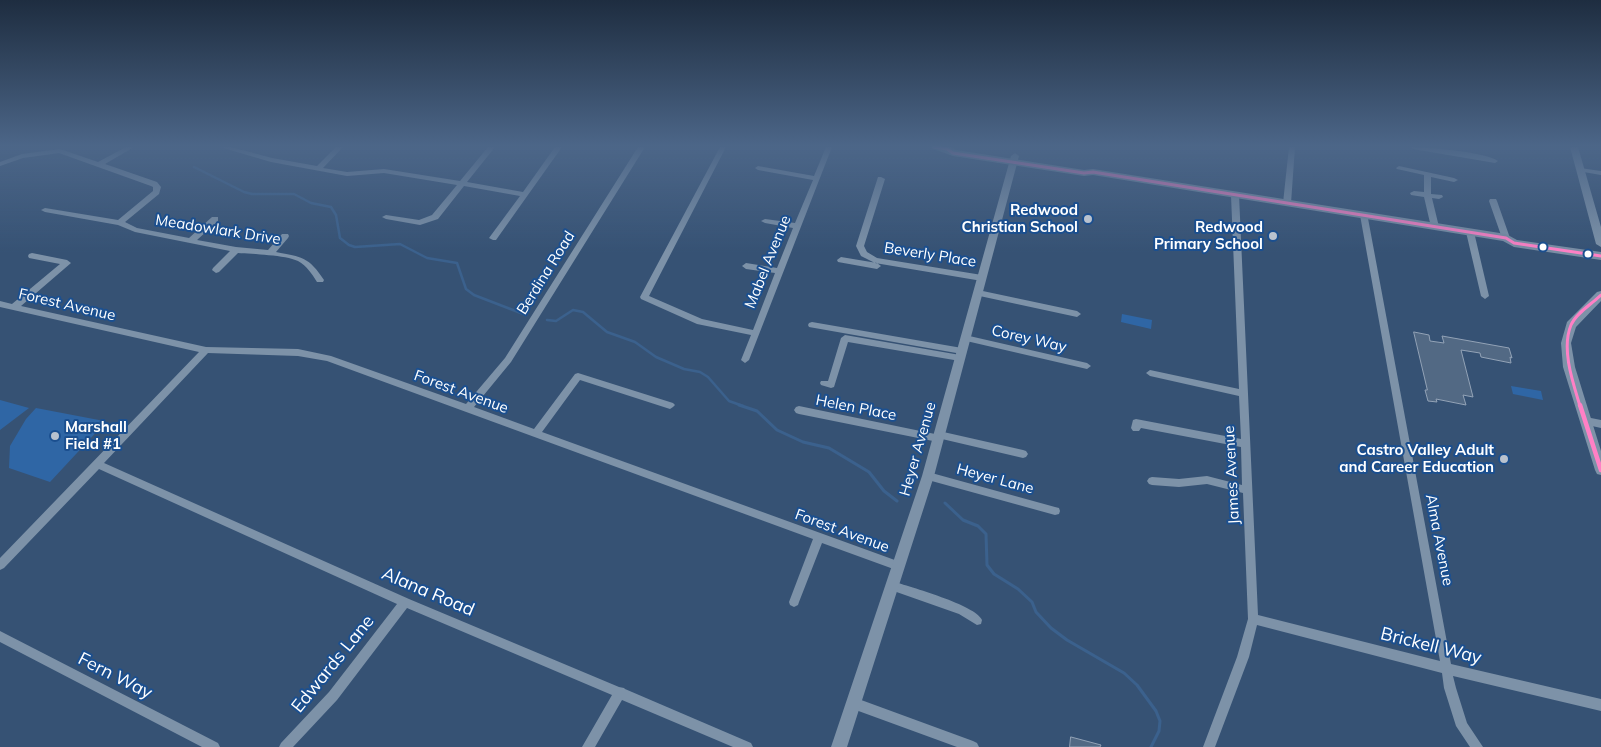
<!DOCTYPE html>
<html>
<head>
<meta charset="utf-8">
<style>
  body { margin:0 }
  canvas { display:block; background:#365274 }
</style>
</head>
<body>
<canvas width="1601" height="747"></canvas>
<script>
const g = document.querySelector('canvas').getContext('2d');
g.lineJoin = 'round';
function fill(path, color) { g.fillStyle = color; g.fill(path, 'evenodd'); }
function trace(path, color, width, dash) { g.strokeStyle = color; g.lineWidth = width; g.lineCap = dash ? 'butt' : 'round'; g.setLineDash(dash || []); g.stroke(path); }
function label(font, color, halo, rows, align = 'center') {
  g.font = font + ' Mulish,sans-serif'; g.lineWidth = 4; g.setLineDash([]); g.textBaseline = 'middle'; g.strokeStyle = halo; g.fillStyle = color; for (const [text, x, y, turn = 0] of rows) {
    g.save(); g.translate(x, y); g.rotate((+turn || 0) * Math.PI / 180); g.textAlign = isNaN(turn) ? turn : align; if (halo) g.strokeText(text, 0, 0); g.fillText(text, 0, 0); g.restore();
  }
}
fill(new Path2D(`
  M1122,314L1152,320L1151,329L1121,322Z
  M1511,386L1541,391L1543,400L1513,394Z
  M0,400L29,408L0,430Z
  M36,408L104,421L103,425L50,482L9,468L10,446L26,419Z`), '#2f66a5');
trace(new Path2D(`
  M194,167L244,192L252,194H294L311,203L331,207L336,215L340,238L349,245L355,247L400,244L427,258L457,263L466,289L474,295L526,315
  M547,320L556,321L573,310L583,312L607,332L635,342L656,357L684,369L700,372L708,377L729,401L743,406`), '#3b618d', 2.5);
trace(new Path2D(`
  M739,405L757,411L777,430L803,442L829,448L869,472L884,491L897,501
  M945,503L963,520L978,526L986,534L987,565L994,574L1018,589L1032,602L1036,612L1051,628L1067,640L1124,673L1137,685L1156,711L1160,721L1159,731L1151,747`), '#3b618d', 3);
const building = new Path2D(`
  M1414,332L1429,335L1430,341L1444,343L1442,336L1509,348L1512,358L1510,357L1511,363L1481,357L1480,353L1461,350L1473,397L1463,395L1466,405L1436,399L1437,402L1428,401L1425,390H1427Z
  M1071,737L1101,745L1100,747H1070Z`);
fill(building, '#526984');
trace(building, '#92a2b6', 1);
fill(new Path2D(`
  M126,147H134L105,164L157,182L161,187L159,194L125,222L137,228L189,238L212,217H218V221L197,240L236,247L268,250L282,234H288L289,236L288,238L276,252C302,257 309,257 324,280L323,282H317C312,274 307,266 298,261C285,255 253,254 238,253L219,272L216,273L212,270L213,268L230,251L135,232L118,225L45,212L41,210L45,208L118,220L153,191V187L151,186L59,153L23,158L0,166V162L22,154L60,149L98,162Z
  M220,147H231L272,158L317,166L336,147H343L323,168L347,172L384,169L460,181L488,147H495L467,182L523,192L555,147H562L496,240H493L489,238L520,196L464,186L438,219L420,225L386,219L382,217L386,215L419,220L432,215L457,185L384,173L347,176L271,162Z
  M638,147H645L511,362L474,407L534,429L575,374L578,373L673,403L675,405L673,407L670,409L580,380L542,432L903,563L904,566L903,569L899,571L822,543L799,602L798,605L794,607L790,605L789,602L813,539L327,361L298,356L208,353L104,463L409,599L619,687L624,688L625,689L751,743L753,747H733L622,700L595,747H582L612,695L407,608L337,700L293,747H279L281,743L329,692L397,604L99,469L4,568L0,570V558L199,352L0,307V301L12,304L60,264L29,258L28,256L29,254L32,253L67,260L71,263L21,306L206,347L298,349L331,356L466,404L505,358Z
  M720,147H726L649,296L702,319L753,330L775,273L746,269L742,266L746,263L777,268L793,228L765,223L761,221L765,219L795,223L813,180L758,170L755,168L758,166L814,176L826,147H832L749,360L745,363L741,360L751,335L697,324L641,299L640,297Z
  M1289,147H1295L1291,203L1287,205L1283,203Z
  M1410,147C1427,147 1485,152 1498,161L1495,163L1413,149Z
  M1399,166L1454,178L1458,180L1454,182L1431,177V194L1442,195L1443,197L1439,199L1432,198L1439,227L1438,229H1432L1431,227L1424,197L1411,195L1410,193L1414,191L1424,192V175L1397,169L1396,168Z
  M1580,168L1601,171V175L1578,171V169Z
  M878,177H881L885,179L864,246L867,252L877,258L982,275L985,276L986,278L985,280L982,281L875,263L861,256L856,246Z
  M1232,193H1238L1239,195L1258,615L1440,661L1360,215L1361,213H1367L1451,664L1601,699V711L1453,676L1456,688L1467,723L1483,747H1470L1456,726L1444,688L1442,673L1257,625L1249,657L1215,747H1203L1237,657L1248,619L1243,493L1207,484L1179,487L1152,485L1149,484L1147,481L1149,478L1152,477L1179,479L1207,476L1242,485L1241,447L1141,428L1139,431H1133L1131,428L1133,420L1136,419L1241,439L1239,396L1150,376L1146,373L1150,370L1239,389L1231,195Z
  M1490,199H1496L1497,201L1510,238L1509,240H1503L1502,238L1489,201Z
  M1467,230H1470L1474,232L1489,296L1485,299L1481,296L1466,232Z
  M841,257L877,263L881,266L877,269L838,262L837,260Z
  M978,290L1077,311L1081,314L1077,317L975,295L974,293L975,291Z
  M812,322L962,348L966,351L962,354L809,327L808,325L809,323Z
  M845,335L960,355L964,358L960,361L848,342L834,387L831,388L821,385L820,383L821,381H828L841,338Z
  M965,335L1087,363L1091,366L1087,369L962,340L961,338L962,336Z
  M799,406L935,434L939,431L1023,450L1026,451L1028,454L1026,457L1023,458L942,439L938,442L799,414L796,413L794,410L796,407Z
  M1586,417L1601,420V428L1583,424L1581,421L1583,418Z
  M928,472L1055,507L1059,508L1060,511L1059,514L1055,515L928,480L925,479L923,476L925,473Z
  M892,581C910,587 976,605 982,620L981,624L977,625L959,614L888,589L887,586L888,583Z
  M0,631L218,743L220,747H202L0,642Z
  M853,697L973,741L977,743L979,747H957L853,709L849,707L847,703L849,699Z`), '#7d92a8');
fill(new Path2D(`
  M1570,147H1578L1601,227V247L1596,244Z
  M1015,153L1019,156L934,476L847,747H831L922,476L1011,156Z
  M1601,291V301L1576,327L1571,343L1575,367L1601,451V475L1597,474L1595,470L1563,367L1561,343L1567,322L1597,292Z`), '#7d92a8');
fill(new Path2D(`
  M928,147H951L956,150L1084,170L1093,169L1506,234L1517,240L1601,252V260L1514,247L1503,241L1093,175L1084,176L953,156Z`), '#798da4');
trace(new Path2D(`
  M934,147L947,149L953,153L1084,173L1093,172L1506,238L1514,243L1601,256
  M1580,406C1573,383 1561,349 1571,325C1576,313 1592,304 1601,295`), '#ff80c5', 3);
trace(new Path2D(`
  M1580,405L1601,470`), '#ff80c5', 4.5);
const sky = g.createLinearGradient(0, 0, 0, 252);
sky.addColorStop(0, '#1e2d40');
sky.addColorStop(0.58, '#4c6688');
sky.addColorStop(1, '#4c668800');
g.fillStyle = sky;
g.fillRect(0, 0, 1601, 252);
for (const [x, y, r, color] of [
  [1088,219,5,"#b9c2ce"],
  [1273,236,5,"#b9c2ce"],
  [1543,247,4.5,"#fff"],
  [1588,254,4.5,"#fff"],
  [55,436,5,"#b9c2ce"],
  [1504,459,5,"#b9c2ce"]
]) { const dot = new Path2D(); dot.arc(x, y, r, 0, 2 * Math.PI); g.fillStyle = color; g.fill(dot); trace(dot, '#1b4f8f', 2); }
label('bold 15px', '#fff', '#1b4f8f', [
  ["Redwood",1078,210],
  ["Christian School",1078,227],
  ["Redwood",1263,227],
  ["Primary School",1263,244],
  ["Marshall",65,427,"left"],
  ["Field #1",65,444,"left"],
  ["Castro Valley Adult",1494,450],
  ["and Career Education",1494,467]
], 'right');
label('15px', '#fff', '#1b4f8f', [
  ["Meadowlark Drive",218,230,9],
  ["Beverly Place",930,255,9],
  ["Mabel Avenue",768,262,-68],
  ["Berdina Road",546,273,-58],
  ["Forest Avenue",67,305,13],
  ["Corey Way",1029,339,13],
  ["Forest Avenue",461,392,20],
  ["Helen Place",856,408,11],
  ["Heyer Avenue",918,449,-74],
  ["James Avenue",1232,475,-93],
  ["Heyer Lane",995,479,15],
  ["Forest Avenue",842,531,20],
  ["Alma Avenue",1439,540,79]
]);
label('18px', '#fff', '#1b4f8f', [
  ["Alana Road",428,592,23],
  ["Brickell Way",1431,646,14],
  ["Edwards Lane",333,664,-51],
  ["Fern Way",115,676,27]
]);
</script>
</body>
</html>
